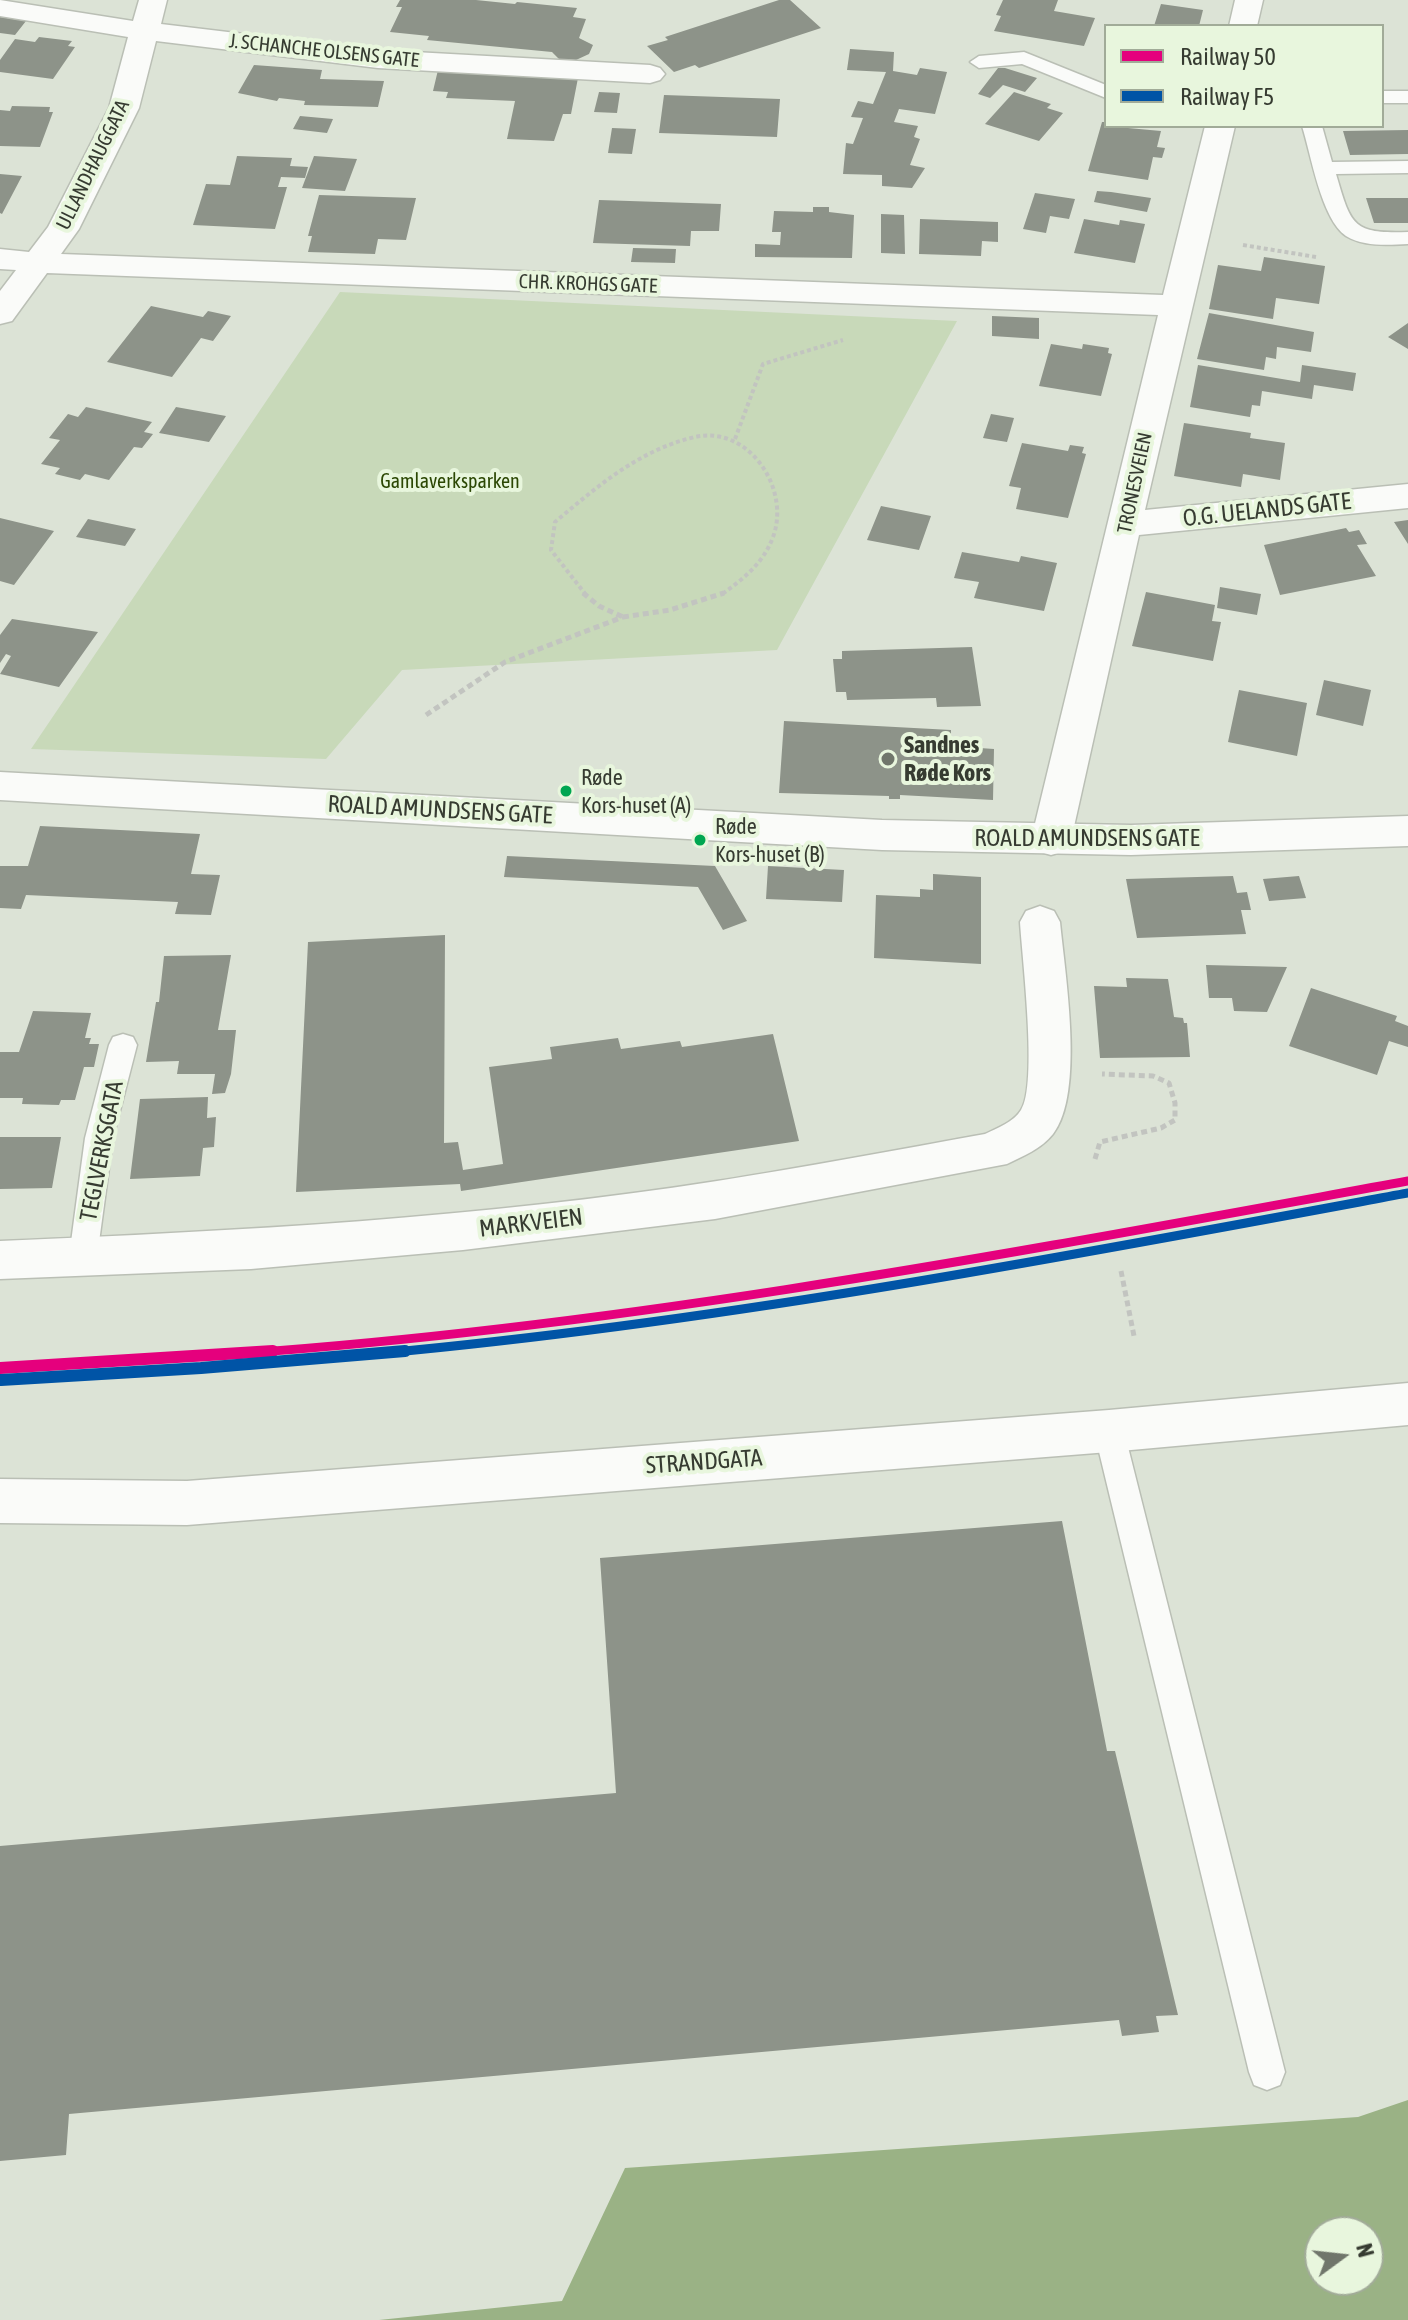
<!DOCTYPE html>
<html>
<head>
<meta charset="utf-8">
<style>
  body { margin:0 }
  #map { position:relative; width:1408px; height:2320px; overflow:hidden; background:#dce3d6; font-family:"Asap Condensed",sans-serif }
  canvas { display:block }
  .legend { position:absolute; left:1104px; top:24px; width:280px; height:104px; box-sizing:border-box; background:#e8f6dd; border:2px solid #a1ab98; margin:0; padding:10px 14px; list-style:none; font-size:24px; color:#363b31 }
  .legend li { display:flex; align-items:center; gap:16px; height:40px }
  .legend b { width:40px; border:2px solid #a1ab98 }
  .north { position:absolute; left:1304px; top:2216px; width:80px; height:80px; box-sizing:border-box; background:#e8f6dd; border:2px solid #a1ab98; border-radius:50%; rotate:75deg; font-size:22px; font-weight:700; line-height:32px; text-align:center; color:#363b31 }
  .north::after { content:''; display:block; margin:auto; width:28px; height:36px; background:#70766b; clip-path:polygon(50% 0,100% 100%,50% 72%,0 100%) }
</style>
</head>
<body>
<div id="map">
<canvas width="1408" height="2320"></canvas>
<ul class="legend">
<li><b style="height:10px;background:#e5007d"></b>Railway 50</li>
<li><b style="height:10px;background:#0054a6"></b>Railway F5</li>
</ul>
<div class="north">N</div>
</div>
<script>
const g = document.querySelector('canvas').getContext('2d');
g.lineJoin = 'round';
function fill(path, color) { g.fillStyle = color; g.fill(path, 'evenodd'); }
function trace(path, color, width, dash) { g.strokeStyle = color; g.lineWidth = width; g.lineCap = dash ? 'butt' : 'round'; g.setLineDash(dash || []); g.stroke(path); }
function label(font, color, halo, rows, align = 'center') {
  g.font = font + ' "Asap Condensed",sans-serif'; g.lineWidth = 8; g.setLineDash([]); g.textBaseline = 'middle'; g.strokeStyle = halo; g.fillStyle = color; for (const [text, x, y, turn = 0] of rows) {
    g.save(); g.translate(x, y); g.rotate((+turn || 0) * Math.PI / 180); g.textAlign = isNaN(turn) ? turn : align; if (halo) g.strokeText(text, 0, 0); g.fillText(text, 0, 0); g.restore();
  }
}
fill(new Path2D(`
  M340,292L957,321L777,650L402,670L326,759L31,749Z`), '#c8d9b9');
fill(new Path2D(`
  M1408,2100V2320H379L562,2301L625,2168L1358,2117ZM1320,2232H1368V2280H1320Z`), '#9ab285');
fill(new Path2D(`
  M400,0H476L515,4L517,2L577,8L573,17L586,19L579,38L593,45L589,54L576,60L559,59L552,52L427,40L429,36L390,32L402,7H396Z
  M779,0H790L821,28L699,68L695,65L674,72L647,46L668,40L665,37Z
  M1003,0H1058L1054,11L1095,18L1084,46L994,31L1001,16L996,15Z
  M1161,4L1203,10L1199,26H1154Z
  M0,17L26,21L15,35L0,33Z
  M39,37L72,41L68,46L75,47L53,79L0,72V60L15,39L35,42Z
  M850,49L894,52L893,71L917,75L920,68L947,72L935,114L899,109L894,122L918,126L914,137L920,139L910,165L925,168L912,188L882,186V175L843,174L846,143L853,144L863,118L851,117L858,101L873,104L886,72L847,70Z
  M254,65L322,70L320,79L384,81L378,107L304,105L305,101L279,98L277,101L238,93Z
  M998,68H1005L1037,78L1025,92L1003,85L990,98L978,94Z
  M438,70L578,78L571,114H563L554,141L507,139L515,101L446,98L448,92L433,91Z
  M599,92L620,93L617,113L594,112Z
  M1014,92L1051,104L1047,108L1063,113L1039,141L985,124Z
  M664,95L780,99L777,137L659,133Z
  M12,106L50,107L49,112H53L40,147L0,146V110L10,111Z
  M300,116L333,119L327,133L293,129Z
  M1102,122H1106V126L1161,131L1157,147L1165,148L1162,158L1153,157L1148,180L1088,171Z
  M612,128L636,129L632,154L608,153Z
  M1408,130V154L1350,155L1343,131Z
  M237,156L292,158L290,166L308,167L305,178L281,177L278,187H287L275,229L193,225L206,184L230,185Z
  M314,156L357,159L345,191L302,188Z
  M0,174L22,176L2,214L0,213Z
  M1097,191L1111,192L1151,198L1147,212L1094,202Z
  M1035,193L1075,199L1069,219L1050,216L1046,233L1023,229Z
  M319,195L416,198L406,240L378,239L375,254L308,252L312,236H308Z
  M1366,198H1408V223H1374Z
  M599,200L721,204L719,231H691L690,246L593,243Z
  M813,207H829V212L854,215L852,258L755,257V244L780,245L781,232H772L774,211L813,212Z
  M881,214L904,215L905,254L881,253Z
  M920,219L998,222V242L982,241L981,256L919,254Z
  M1084,219L1119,225L1120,220L1145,224L1135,263L1074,253Z
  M633,248L676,249L675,263L631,262Z
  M1264,257L1325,266L1319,304L1276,298L1273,319L1209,309L1218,265L1261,271Z
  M151,306L203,317L208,311L231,316L213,341L201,338L172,377L107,362Z
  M1209,313L1314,332L1311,352L1277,347L1276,359L1266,357L1264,370L1197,359Z
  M992,316L1039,318V339L992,336Z
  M1408,323V349L1388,337Z
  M1051,344L1082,349L1083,344L1109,348L1108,353L1112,354L1101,396L1039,386Z
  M1198,365L1300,382L1302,365L1356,373L1353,391L1314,385L1312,399L1262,391L1260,406L1252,405L1250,417L1190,407Z
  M86,407L152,422L144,432L153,434L142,448L134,447L109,480L85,474L80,480L55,474L60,468L41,464L60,440L49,438L68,414L78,417Z
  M176,407L226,416L209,442L159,433Z
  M991,414L1014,418L1007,442L983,438Z
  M1184,423L1251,433L1250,438L1285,443L1280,480L1243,474L1241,487L1174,476Z
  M1022,443L1068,451L1070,445L1084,447L1082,453L1086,454L1068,518L1016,509L1021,488L1009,486Z
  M881,506L931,516L919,550L867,540Z
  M0,518L54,531L14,585L0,581Z
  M88,519L136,529L125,546L76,537Z
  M1408,520V544L1394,522Z
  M1346,528L1349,532L1359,530L1367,544L1357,545L1376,576L1280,595L1264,545Z
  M962,552L1019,562L1021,556L1057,563L1044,611L974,598L979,582L954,578Z
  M1220,587L1261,594L1257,615L1217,608Z
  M1146,592L1215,605L1212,621L1221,622L1213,661L1132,646Z
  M12,619L98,632L59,687L0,674L11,656L6,654L0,663V635Z
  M972,647L981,706L937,707L936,698L847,700L846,692H836L833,659H842V651Z
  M1324,680L1371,690L1363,726L1316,715Z
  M1239,690L1307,703L1297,756L1228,742Z
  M784,721L951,730V746L994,749L993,800L900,795V799H889V796L779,793Z
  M40,826L200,834L191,874L220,875L211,915L175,914L178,902L26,895L21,909L0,908V866H28Z
  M507,856L715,866L747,921L723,930L698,887L504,877Z
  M768,866L844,870L842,902L766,899Z
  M933,874L981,877V964L874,958L876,895L920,897V889L933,890Z
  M1233,876L1237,893L1247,892L1251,910H1241L1246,934L1137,938L1126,879Z
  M1299,876L1306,898L1269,901L1263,879Z
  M445,935L444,1143L458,1142L463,1170L503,1164L489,1067L552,1059L550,1047L618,1038L621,1049L680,1041L682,1047L773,1034L799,1141L461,1191L460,1184L296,1192L308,942Z
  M231,955L218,1030H236L231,1074L225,1093L212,1094L215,1074H177L179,1061L146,1062L156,1002H159L164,956Z
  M1206,965L1287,967L1267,1012L1234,1011L1232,998H1209Z
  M1126,978L1168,979L1174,1017L1183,1018L1184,1023H1187L1190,1057L1100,1058L1094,986L1127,987Z
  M1311,988L1397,1016L1395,1021L1408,1026V1047L1389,1041L1377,1075L1289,1046Z
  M33,1011L91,1013L85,1038H91L89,1044H99L94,1067H84L75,1100H61L59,1105L22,1104L23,1098H0V1052H19Z
  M208,1097L207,1118L216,1117L214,1147L203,1148L200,1176L130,1179L140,1099Z
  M0,1137H61L52,1188L0,1189Z
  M1062,1521L1107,1751H1115L1178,2015L1156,2016L1159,2032L1122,2036L1119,2020L69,2114L66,2155L0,2161V1846L616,1793L600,1558Z`), '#8d9389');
const lane = new Path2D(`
  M1024,52L1106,85V98L1022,64L979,68L970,62L979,56Z
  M1382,91H1408V103H1382Z
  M1302,126H1322L1332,162L1408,161V173L1336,174C1351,225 1352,234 1408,232V244C1388,245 1364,247 1346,236C1321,219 1311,154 1302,126Z
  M123,1034L133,1037L137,1045L113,1138L97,1257L93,1266L83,1269L73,1266L69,1257L85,1138L109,1045L113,1037Z
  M1109,1417L1120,1421L1124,1431L1285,2072L1280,2085L1267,2090L1254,2085L1249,2072L1094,1431L1098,1421Z`);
const street = new Path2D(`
  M0,0L133,21L139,0H167L161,24L378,50L650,65L660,68L665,74L660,80L650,83L378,68L156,41L139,108L79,229L61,254L1163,295L1205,126H1235L1145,510L1408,484V508L1139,535L1071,840L1065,851L1051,855L1037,851L1031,840L1158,315L47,273L12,321L0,324V291L16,270L0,269V249L29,252L48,227L109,108L128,37L0,16Z
  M1235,0H1263L1257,26H1229Z
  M1040,906L1054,911L1060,922C1065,974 1085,1093 1053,1134C1041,1149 1023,1156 1007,1164L715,1219L463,1250L251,1269L0,1279V1241C240,1231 480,1218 717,1181C806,1167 896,1150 985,1134C997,1128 1014,1122 1021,1110C1038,1085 1022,957 1020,922L1026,911Z`);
const secondary = new Path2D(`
  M0,772L882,820L1131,825L1408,816V846L1131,855L882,850L0,800Z`);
const primary = new Path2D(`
  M1408,1383V1425L1109,1452L187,1525L0,1523V1479L187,1481L1109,1410Z`);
trace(lane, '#babfb5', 3);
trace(street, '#babfb5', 3);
trace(secondary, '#babfb5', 3);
trace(primary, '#babfb5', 3);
trace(new Path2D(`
  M1243,245L1316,257
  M735,439L763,364L843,340
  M586,595L551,550L555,522C598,486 639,450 695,437C749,425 791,489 773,537C763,564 743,579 721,595`), '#c2c4c0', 4, [4, 3]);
trace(new Path2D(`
  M583,593L599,606L623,617
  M623,617L670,610L724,593
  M426,715L505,662L623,617
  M1095,1159L1100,1142L1161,1128L1175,1120V1103L1169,1083L1153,1076L1102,1074
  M1121,1271L1134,1336`), '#c2c4c0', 5, [6, 4]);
fill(lane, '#fafbf9');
fill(street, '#fafbf9');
fill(secondary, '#fafbf9');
fill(primary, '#fafbf9');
trace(new Path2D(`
  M246,1353C637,1325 1023,1251 1408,1181`), '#e5007d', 9);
trace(new Path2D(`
  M0,1368L273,1351`), '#e5007d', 12);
trace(new Path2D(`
  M384,1353C728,1321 1069,1256 1408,1193`), '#0054a6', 9);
trace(new Path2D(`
  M1,1380L201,1368L405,1351`), '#0054a6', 12);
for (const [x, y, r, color] of [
  [888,759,8,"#70766b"],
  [566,791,7,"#00a651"],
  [700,840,7,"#00a651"]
]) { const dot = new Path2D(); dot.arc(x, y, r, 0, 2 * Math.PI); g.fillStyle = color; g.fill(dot); trace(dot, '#e8f6dd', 3); }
label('20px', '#363b31', '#e8f6dd', [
  ["J. SCHANCHE OLSENS GATE",324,51,6],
  ["ULLANDHAUGGATA",93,165,-64],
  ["CHR. KROHGS GATE",588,284,2],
  ["TRONESVEIEN",1135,483,-78]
]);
label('20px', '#2b4703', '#e8f6dd', [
  ["Gamlaverksparken",450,482]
]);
label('22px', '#363b31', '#e8f6dd', [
  ["Røde",581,778],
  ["Kors-huset (A)",581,806],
  ["Røde",715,827],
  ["Kors-huset (B)",715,855]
], 'left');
label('24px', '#363b31', '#e8f6dd', [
  ["O.G. UELANDS GATE",1267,510,-6],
  ["ROALD AMUNDSENS GATE",440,810,3],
  ["ROALD AMUNDSENS GATE",1087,838],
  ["TEGLVERKSGATA",102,1151,-79],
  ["MARKVEIEN",531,1223,-7],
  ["STRANDGATA",704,1462,-4]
]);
label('bold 24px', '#363b31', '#e8f6dd', [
  ["Sandnes",904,745],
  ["Røde Kors",904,773]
], 'left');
</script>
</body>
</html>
